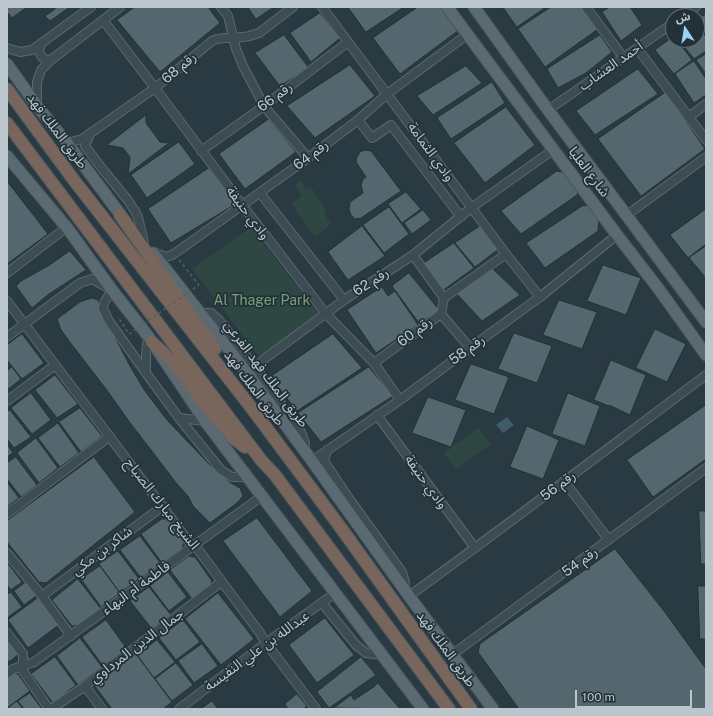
<!DOCTYPE html>
<html>
<head>
<meta charset="utf-8">
<style>
  body { margin:0 }
  #map { position:relative; width:713px; height:716px; overflow:hidden; background:#293a42; font-family:"Public Sans","Noto Sans Arabic",sans-serif }
  canvas { display:block }
  .frame { position:absolute; inset:0; border:8px solid #bac5cc; pointer-events:none }
  .north { position:absolute; left:665px; top:8px; width:40px; height:40px; box-sizing:border-box; background:#223037; border:1px solid #5f6c73; border-radius:50%; rotate:348deg; font-size:11px; font-weight:700; line-height:16px; text-align:center; color:#bac5cc }
  .north::after { content:''; display:block; margin:auto; width:14px; height:18px; background:#98d1f3; clip-path:polygon(50% 0,100% 100%,50% 72%,0 100%) }
  .scale { position:absolute; left:575px; top:690px; width:117px; height:18px; box-sizing:border-box; border:2px solid #bac5cc; border-top:0; padding-left:5px; font-size:12px; line-height:14px; white-space:nowrap; color:#bac5cc; -webkit-text-stroke:3px #223037; paint-order:stroke }
</style>
</head>
<body>
<div id="map">
<canvas width="713" height="716"></canvas>
<div class="frame"></div>
<div class="north">ش</div>
<div class="scale">100 m</div>
</div>
<script>
const g = document.querySelector('canvas').getContext('2d');
g.lineJoin = 'round';
function fill(path, color) { g.fillStyle = color; g.fill(path, 'evenodd'); }
function trace(path, color, width, dash) { g.strokeStyle = color; g.lineWidth = width; g.lineCap = dash ? 'butt' : 'round'; g.setLineDash(dash || []); g.stroke(path); }
function label(font, color, halo, rows, align = 'center') {
  g.font = font + ' "Public Sans","Noto Sans Arabic",sans-serif'; g.lineWidth = 3.5; g.setLineDash([]); g.textBaseline = 'middle'; g.strokeStyle = halo; g.fillStyle = color; for (const [text, x, y, turn = 0] of rows) {
    g.save(); g.translate(x, y); g.rotate((+turn || 0) * Math.PI / 180); g.textAlign = isNaN(turn) ? turn : align; if (halo) g.strokeText(text, 0, 0); g.fillText(text, 0, 0); g.restore();
  }
}
fill(new Path2D(`
  M300,180L307,188L311,187L325,209V215L331,224L315,237L291,204L301,196L295,185Z
  M251,227L321,317L261,359L192,269Z
  M478,428L491,444L456,469L444,453Z`), '#2e4742');
fill(new Path2D(`
  M507,417L514,425L503,433L496,425Z`), '#405b6a');
const building = new Path2D(`
  M7,7H27L12,18L7,12Z
  M53,7H70L50,21L45,16L55,9Z
  M135,7H208L220,23L160,72L117,20Z
  M248,7H274L256,19Z
  M348,7H404L366,32Z
  M418,7H441L459,30L400,74L373,38Z
  M503,7H546L517,27Z
  M551,7H581L598,29L545,67L518,29Z
  M610,7H630L642,25L621,41L602,12Z
  M320,13L340,38L311,62L290,33Z
  M706,14V34L697,21V20Z
  M697,24L706,37V51L694,59L679,40H697Z
  M284,35L309,68L280,86L255,53Z
  M600,35L612,52L586,73L558,88L547,69Z
  M673,37V40H677L692,60L674,74L655,50Z
  M706,54V74L696,60Z
  M694,61L706,79V95L694,103L675,74Z
  M350,65L375,96L315,138L287,106Z
  M466,66L482,83L433,115L417,96Z
  M638,69L658,94L595,135L576,111Z
  M492,82L505,103L451,139L437,118Z
  M666,92L705,149L641,196L598,139Z
  M506,107L535,145L485,183L454,143Z
  M146,115V123L160,142L169,143L128,174L130,157L123,148L107,145Z
  M269,119L296,152L245,189L219,154Z
  M179,142L195,164L147,198L131,175Z
  M366,150L371,151L401,191L361,218L355,219L351,215L349,209L350,202L363,193L361,185L363,179L366,177L356,162L357,157L360,152Z
  M209,168L237,203L171,243L148,209Z
  M557,171L568,173L579,186L577,195L521,234L501,211Z
  M7,181L48,234L7,264Z
  M406,192L421,209L402,223L388,204Z
  M590,205L599,216L598,231L545,268L526,243L582,206Z
  M389,207L409,234L384,253L363,225Z
  M706,209V244L688,258L670,235Z
  M423,210L431,220L412,234L404,223Z
  M362,226L385,256L348,280L328,252Z
  M480,226L500,248L475,267L455,243Z
  M454,243L474,268L442,291L421,265Z
  M706,246V278L689,258Z
  M70,251L86,270L49,294L32,308L16,286L21,281L48,266Z
  M603,265L641,278L626,315L587,301Z
  M493,269L520,295L482,321L456,293Z
  M409,273L440,311L419,323L392,286Z
  M382,287L388,296L395,291L418,325L376,353L347,310Z
  M92,298L98,300L105,318L130,366L145,391L167,420L211,466L231,483L240,488L243,496L237,503L210,523L193,506L188,496L177,484L128,420L106,389L69,341L61,330L57,319L80,302Z
  M559,300L597,312L582,349L543,335Z
  M655,329L686,344L667,382L636,368Z
  M514,333L552,346L537,383L498,369Z
  M22,334L44,363L22,379L7,360V345Z
  M333,334L362,368L297,411L270,377Z
  M611,360L646,375L630,415L609,405V406L594,400Z
  M471,364L509,377L494,414L455,400Z
  M12,367L21,379L7,390V371Z
  M369,367L393,396L321,442L298,413Z
  M55,375L78,404L57,418L35,390Z
  M31,393L51,420L32,434L11,408Z
  M568,393L600,406L585,446L552,434Z
  M428,397L466,410L451,447L412,433Z
  M706,405V459L653,497L627,460Z
  M80,408L102,436L81,452L59,422Z
  M10,410L31,437L14,448L7,439V412Z
  M58,423L79,453L60,467L38,438Z
  M527,426L559,440L543,479L510,467Z
  M36,438L58,468L39,483L17,453Z
  M7,444L13,453L7,457Z
  M16,457L37,485L21,497L7,479V463Z
  M94,457L135,512L46,583L39,582L7,542V521Z
  M7,482L19,498L7,507Z
  M699,511H706V564H701Z
  M257,518L312,591L280,617L223,541Z
  M162,519H167L184,543L182,549L162,563L141,534Z
  M140,536L161,564L141,578L120,550Z
  M615,549L664,611L706,669V709H519L478,652L480,644Z
  M118,551L139,579L120,593L99,564Z
  M189,556L195,557L212,581L210,586L192,599L170,570Z
  M7,562L22,582L11,590L7,585Z
  M100,566L120,593L101,607L81,579Z
  M168,572L187,597L169,611L150,586Z
  M78,579L101,609L79,625L72,626L52,600Z
  M26,582L36,596L24,605L14,591Z
  M698,586H706V639H700Z
  M149,587L171,615L152,629L130,601Z
  M11,592L22,607L7,618V595Z
  M218,593L254,639L221,665L185,619Z
  M39,597L60,624L28,648L8,620Z
  M325,618L354,655L317,683L289,645Z
  M106,620L127,649L103,666L82,637Z
  M183,620L200,642L176,660L159,638Z
  M80,638L102,667L78,685L57,656Z
  M7,639L19,654L9,662L7,659Z
  M157,640L175,662L154,678L137,655Z
  M202,644L218,666L194,683L178,661Z
  M136,654L172,702L163,709H112L94,685Z
  M55,657L76,685L53,703L31,674Z
  M361,657L376,675L329,708L317,692Z
  M176,663L193,685L172,701L155,679Z
  M16,673L18,674L30,691L7,708V679L13,674Z
  M378,683L400,709L334,708L351,695L354,700L375,686Z
  M30,693L42,709H24L18,701Z
  M297,694L307,706L303,709H288L285,704Z
  M17,701L23,709H7Z
  M212,701L218,709H201Z`);
fill(building, '#54676f');
trace(building, '#243239', 1);
const minor = new Path2D(`
  M221,7L228,16L236,49L243,66L264,106L308,158
  M322,7L506,254L540,297
  M586,7L623,57
  M683,16L696,7
  M103,20L155,88L243,206L326,314L374,363L400,400
  M41,44C37,53 41,60 51,60
  M7,48L20,52L32,50L91,7
  M637,48L706,140
  M37,106V82L41,70L51,60L120,7
  M548,110L673,23
  M689,117L706,104
  M358,120L372,138L391,125L461,217
  M90,134L85,146L104,171L127,199L135,211L138,217L144,243
  M67,143L82,139L155,88L212,41C223,36 231,39 242,37C248,37 253,35 259,33L293,7
  M201,151L264,106L348,42
  M260,193L344,300
  M627,215L706,157
  M154,252L166,257L174,254L308,158L358,120L387,94L468,34
  M413,255L444,298
  M7,273L67,227
  M7,301L193,547L197,548L260,633L266,643L316,709
  M200,313H211L219,320L243,351L252,364L256,368L263,360L344,300L413,255L471,208L553,150
  M441,314L470,348
  M7,337L80,283L92,279L112,290L104,303L103,308L109,321L146,373L179,418L221,470L232,477H248
  M262,362L259,372L301,432L305,443L304,450
  M374,363L441,314L444,298L506,254
  M146,373V354L148,336
  M7,401L55,365
  M377,415L475,548
  M179,418L205,421
  M327,450L324,461L350,500L402,572L405,583L403,588
  M312,461L400,400L470,348L540,297L617,235
  M564,481L609,540
  M7,514L110,436
  M7,553L42,596L71,636
  M42,596L163,506
  M409,596C509,524 607,449 706,375
  M322,603L356,645L366,653L383,655
  M7,633L23,654V671L49,709
  M453,654L706,468
  M7,674L13,669L34,662L262,496
  M85,686L102,709
  M51,709L85,686L221,582
  M179,709L266,643L335,593`);
const major = new Path2D(`
  M447,7L617,235L658,288L706,355
  M474,7L548,110L706,322
  M7,64L37,106L67,143L126,222
  M7,156L68,229L112,290L148,336L205,421L423,709
  M153,253L248,374L312,461L409,596L493,709`);
const highway = new Path2D(`
  M7,89L73,179L250,406L341,528L471,709
  M7,123L261,460L275,475L449,709
  M120,215L215,349
  M152,342L172,361L205,405L224,427L233,438L245,447`);
trace(minor, '#5b686f', 10);
trace(major, '#4a575e', 13);
trace(highway, '#48555c', 14);
trace(new Path2D(`
  M179,260L199,285
  M119,320H120L129,334`), '#4d6360', 1.5, [3, 3]);
trace(minor, '#3d4b52', 8);
trace(major, '#5b6a72', 11);
trace(highway, '#78655b', 12);
trace(new Path2D(`
  M129,334L199,285`), '#4d6360', 1.5, [3, 3]);
label('14px', '#bac5cc', '#223037', [
  ["أحمد العشاب",611,66,-35],
  ["رقم 68",179,68,-40],
  ["رقم 66",275,97,-37],
  ["طريق الملك فهد",57,131,53],
  ["وادي الثمامة",431,152,54],
  ["رقم 64",311,155,-37],
  ["شارع العليا",589,172,53],
  ["وادي حنيفة",248,213,53],
  ["رقم 62",371,282,-33],
  ["رقم 60",415,332,-37],
  ["رقم 58",467,350,-36],
  ["طريق الملك فهد الفرعي",266,374,53],
  ["طريق الملك فهد",254,388,53],
  ["وادي حنيفة",426,482,54],
  ["رقم 56",558,486,-37],
  ["الشيخ مبارك الصباح",162,504,52],
  ["شاكر بن مكي",102,551,-37],
  ["رقم 54",580,562,-36],
  ["فاطمة أم البهاء",136,588,-36],
  ["جمال الدين المرداوي",137,646,-37],
  ["طريق الملك فهد",446,649,54],
  ["عبدالله بن علي النفيسة",257,651,-36]
]);
label('14px', '#7aa07a', '#223037', [
  ["Al Thager Park",262,301]
]);
</script>
</body>
</html>
